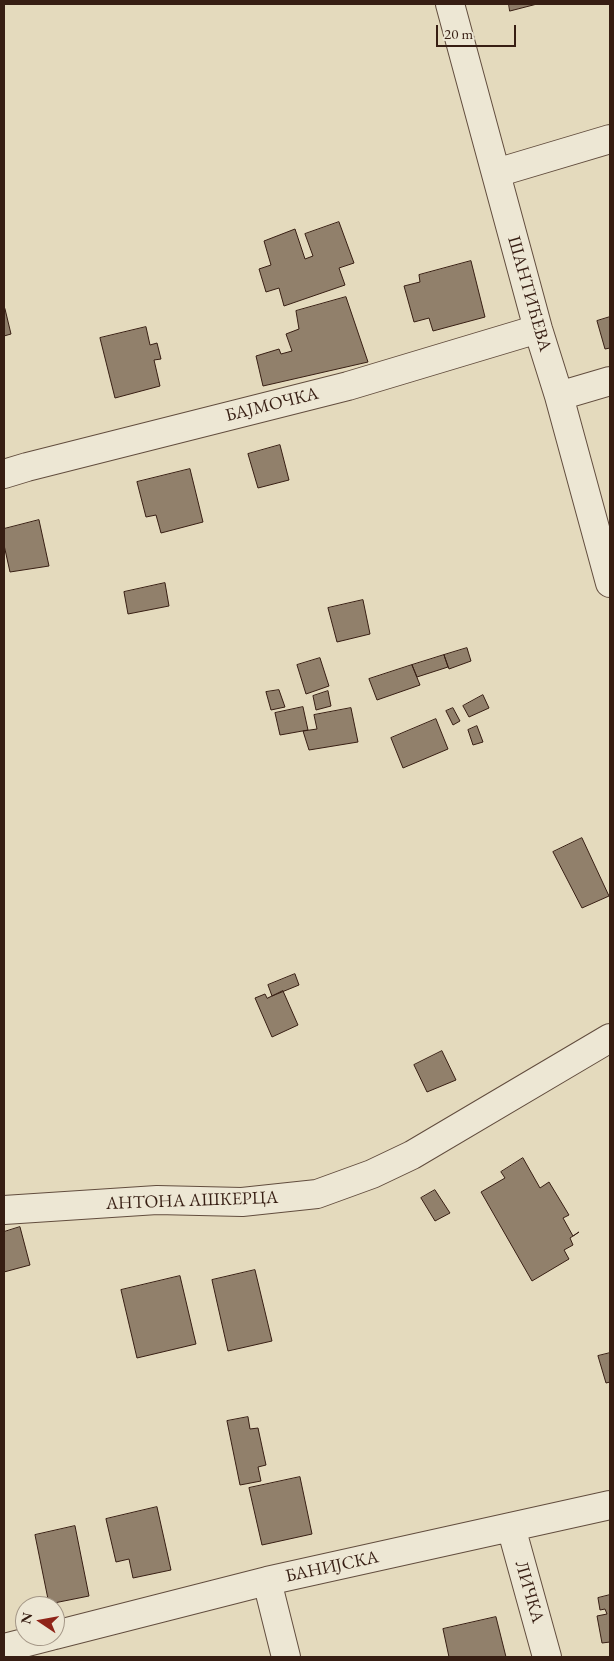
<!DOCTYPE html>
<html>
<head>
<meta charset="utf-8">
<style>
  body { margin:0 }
  #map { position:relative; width:614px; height:1661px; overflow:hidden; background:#e4dabd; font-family:"EB Garamond",serif }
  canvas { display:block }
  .frame { position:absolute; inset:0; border:5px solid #371e13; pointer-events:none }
  .north { position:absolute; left:15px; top:1596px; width:50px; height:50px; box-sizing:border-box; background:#ede7d4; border:1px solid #a49787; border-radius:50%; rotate:282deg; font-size:14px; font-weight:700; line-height:20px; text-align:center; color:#371e13 }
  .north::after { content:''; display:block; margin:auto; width:18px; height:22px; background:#8f2418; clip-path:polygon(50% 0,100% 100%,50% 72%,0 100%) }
  .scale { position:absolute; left:436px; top:25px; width:80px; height:22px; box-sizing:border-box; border:2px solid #371e13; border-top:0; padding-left:6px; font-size:15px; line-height:18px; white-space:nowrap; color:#371e13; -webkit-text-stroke:4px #ede7d4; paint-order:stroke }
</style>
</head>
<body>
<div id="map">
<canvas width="614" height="1661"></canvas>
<div class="frame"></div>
<div class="north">N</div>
<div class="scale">20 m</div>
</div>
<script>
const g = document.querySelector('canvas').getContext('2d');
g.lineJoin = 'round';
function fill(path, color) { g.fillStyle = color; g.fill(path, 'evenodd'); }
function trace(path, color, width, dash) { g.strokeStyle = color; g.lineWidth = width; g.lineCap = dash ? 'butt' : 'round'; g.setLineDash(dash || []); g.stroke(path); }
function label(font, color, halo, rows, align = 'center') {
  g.font = font + ' "EB Garamond",serif'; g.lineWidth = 5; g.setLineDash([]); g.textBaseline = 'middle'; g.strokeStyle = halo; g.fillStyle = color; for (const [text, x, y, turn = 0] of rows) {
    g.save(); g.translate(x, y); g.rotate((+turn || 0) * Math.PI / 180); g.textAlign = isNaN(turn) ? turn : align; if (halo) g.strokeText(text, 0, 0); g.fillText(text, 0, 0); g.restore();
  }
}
const building = new Path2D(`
  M509,4H537L510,11Z
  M339,222L354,263L339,268L345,285L284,306L279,288L266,292L259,269L271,265L264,241L295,229L305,259L313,256L305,234Z
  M471,261L485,317L433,331L429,318L414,322L404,286L420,282L419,275Z
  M346,297L368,362L263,386L256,356L279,349L281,354L292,351L286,334L299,329L296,311Z
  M5,309L11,334L4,336V310Z
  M610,317V348L605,349L597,321Z
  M146,327L150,345L157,343L161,359L154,360L160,386L115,398L100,338Z
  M280,445L289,480L258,488L248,454Z
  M190,469L203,522L161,533L156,515L146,517L137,482Z
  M39,520L49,566L10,572L4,545V529Z
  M165,583L169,606L128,614L124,592Z
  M363,600L370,634L337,642L328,608Z
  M467,648L471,661L449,669L444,655Z
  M444,655L448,667L417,677L412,665Z
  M320,658L329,686L306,694L297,665Z
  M412,665L420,685L377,700L369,679Z
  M279,690L285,707L271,710L266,692Z
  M328,691L331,706L316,710L313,696Z
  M483,695L489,708L469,717L463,706Z
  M303,707L308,730L280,735L275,713Z
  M351,708L358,742L309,750L303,731L317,729L314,715Z
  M453,708L460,721L453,725L446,711Z
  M436,719L448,749L403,768L391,738Z
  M477,726L483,742L473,745L468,730Z
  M582,838L609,896L582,908L553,852Z
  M295,974L299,985L272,996L268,985Z
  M283,991L298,1025L272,1037L255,998L265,994L267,998Z
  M442,1051L456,1080L427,1092L414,1065Z
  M523,1158L540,1188L549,1182L569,1215L563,1218L573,1236L579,1232L570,1238L573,1245L564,1250L569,1259L532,1281L481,1192L505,1178L501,1172Z
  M435,1190L450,1213L435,1221L421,1198Z
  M20,1227L30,1265L4,1272V1232Z
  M255,1270L272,1341L228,1351L212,1280Z
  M180,1276L196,1344L137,1358L121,1290Z
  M610,1353V1382L606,1383L598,1356Z
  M248,1417L250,1429L258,1428L266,1465L258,1467L261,1481L240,1485L227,1421Z
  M300,1477L312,1534L262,1545L249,1488Z
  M157,1507L171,1570L133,1578L129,1559L116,1562L106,1519Z
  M75,1526L89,1596L49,1604L35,1535Z
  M610,1595V1642L602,1643L597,1616L607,1614L605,1609L600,1610L598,1598Z
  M496,1617L506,1657H449L443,1629Z`);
fill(building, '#91806b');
trace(building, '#371e13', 1);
const minor = new Path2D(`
  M450,4L538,329L559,396L610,583
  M496,173L610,139
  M559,396L610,381
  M4,474L27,467L348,386L538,329
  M4,1210L157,1200L242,1202L317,1194L372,1174L412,1155L610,1038
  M511,1527L547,1657
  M267,1581L286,1657
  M55,1635L267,1581L610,1505
  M4,1648L51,1636`);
trace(minor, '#624d3e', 30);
trace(minor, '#ede7d4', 28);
label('18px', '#371e13', '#ede7d4', [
  ["ШАНТИЋЕВА",529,294,74],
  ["БАЈМОЧКА",272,405,-14],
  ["АНТОНА АШКЕРЦА",192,1201,-2],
  ["БАНИЈСКА",332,1567,-12],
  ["ЛИЧКА",529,1592,74]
]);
</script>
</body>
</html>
